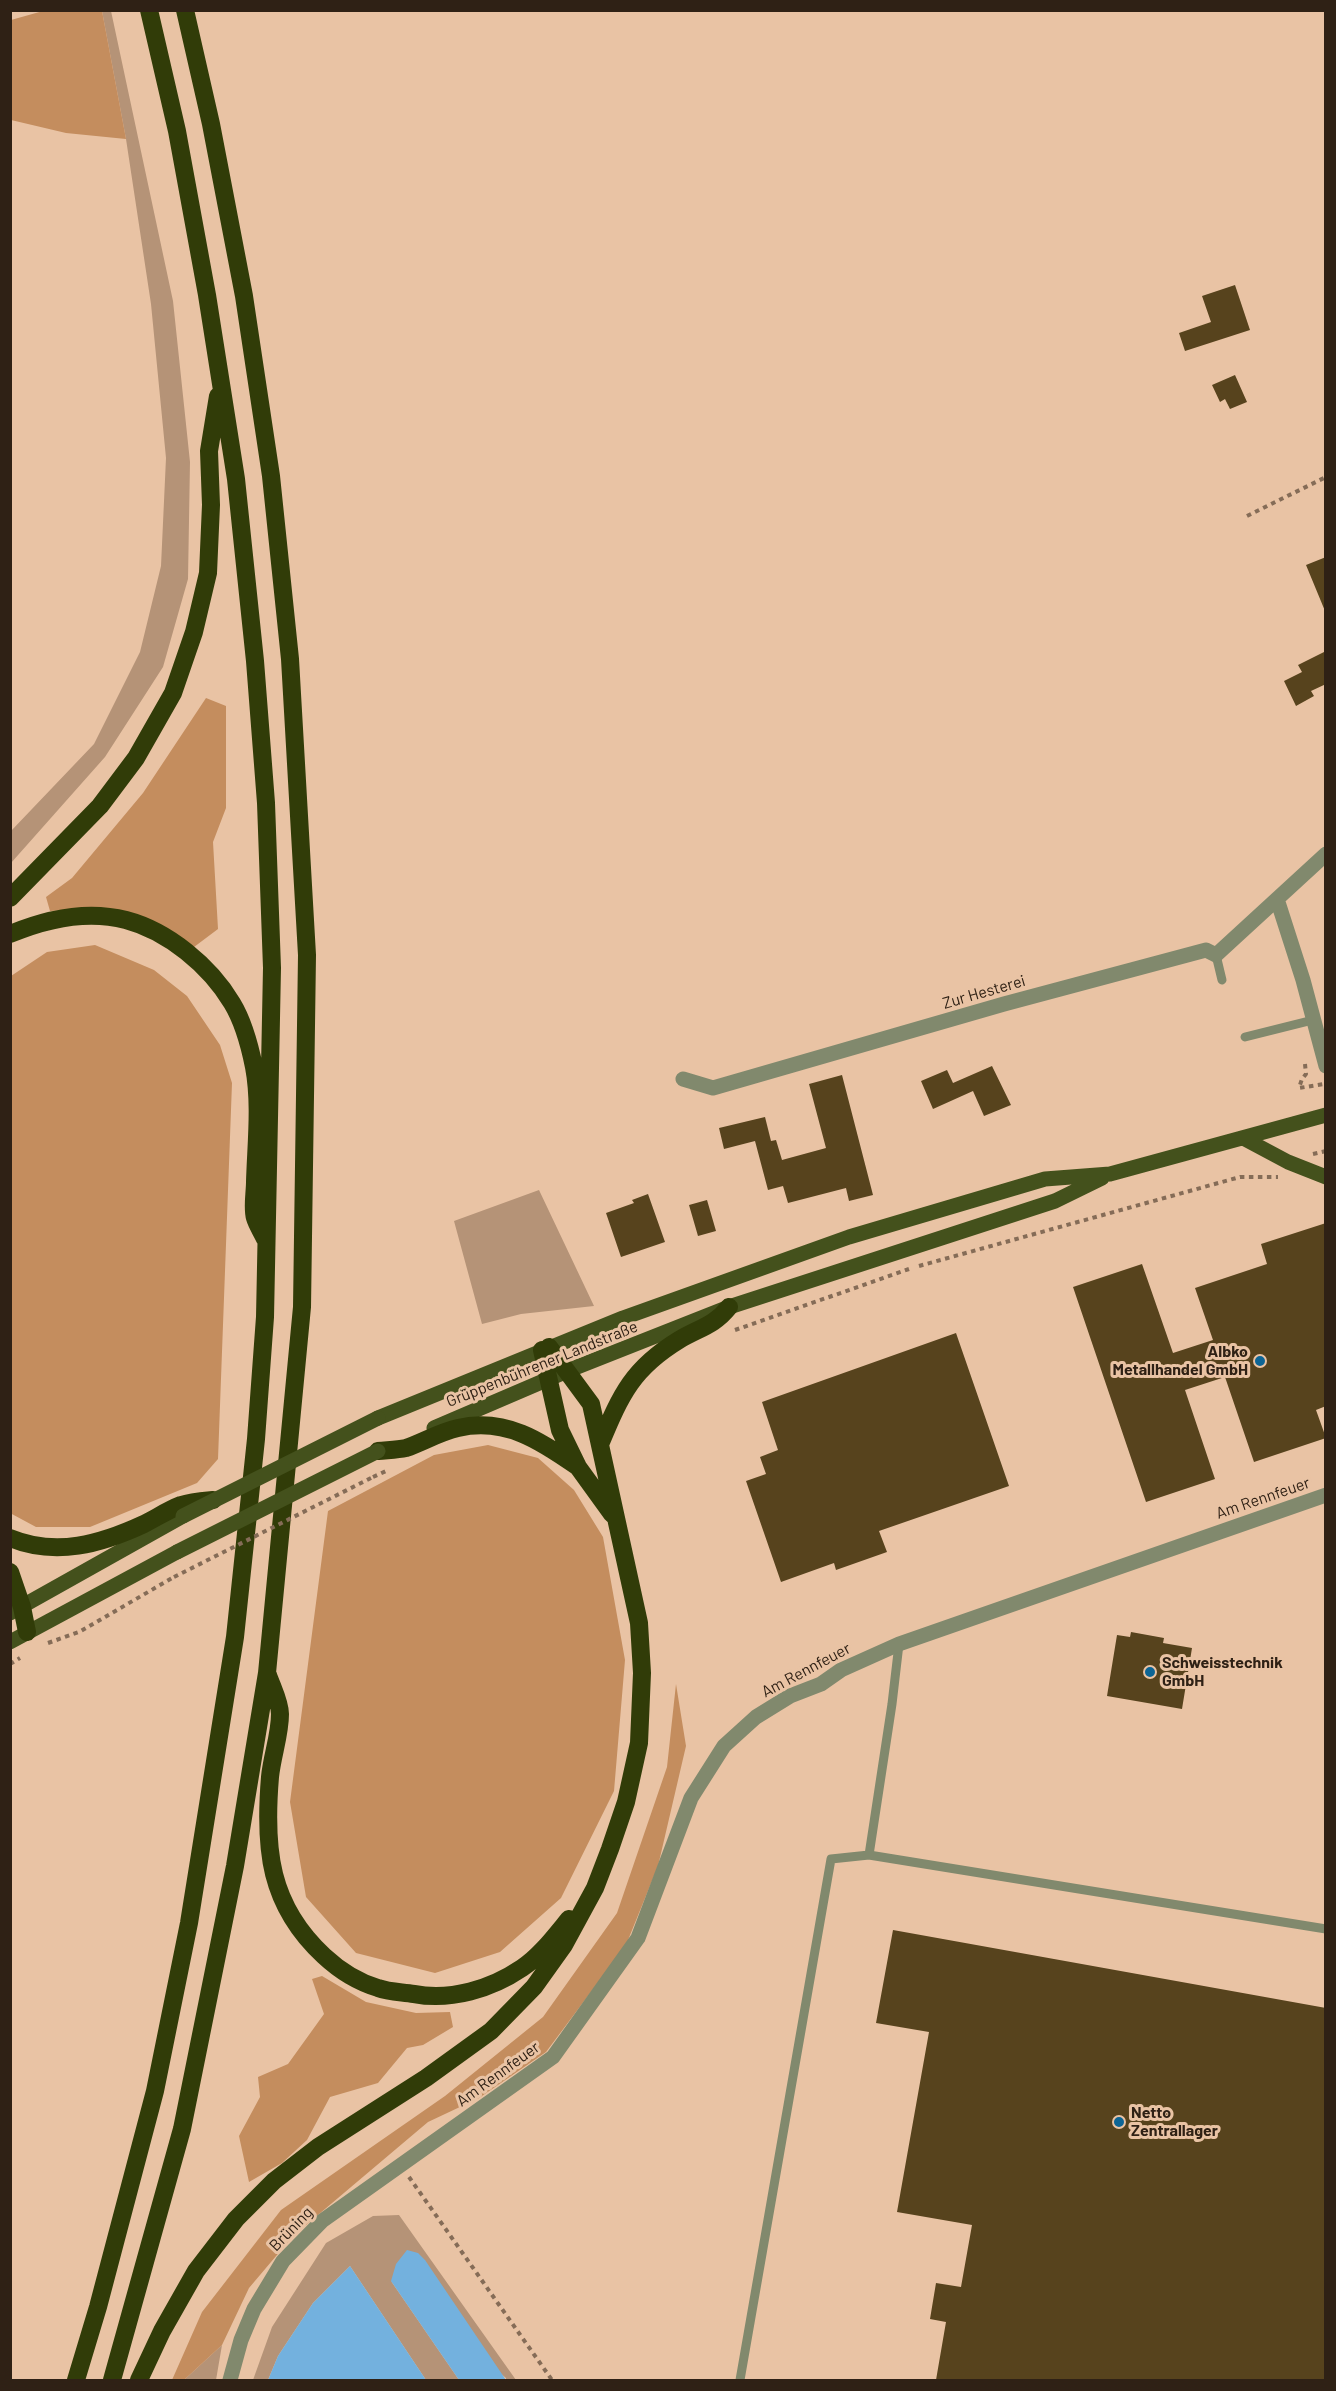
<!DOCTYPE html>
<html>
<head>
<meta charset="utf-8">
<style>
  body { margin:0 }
  #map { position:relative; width:1336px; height:2391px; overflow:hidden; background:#e9c3a4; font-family:Barlow,sans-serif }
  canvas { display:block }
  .frame { position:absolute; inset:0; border:12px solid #2f2115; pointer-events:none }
</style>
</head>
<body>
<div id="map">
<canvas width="1336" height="2391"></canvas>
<div class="frame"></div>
</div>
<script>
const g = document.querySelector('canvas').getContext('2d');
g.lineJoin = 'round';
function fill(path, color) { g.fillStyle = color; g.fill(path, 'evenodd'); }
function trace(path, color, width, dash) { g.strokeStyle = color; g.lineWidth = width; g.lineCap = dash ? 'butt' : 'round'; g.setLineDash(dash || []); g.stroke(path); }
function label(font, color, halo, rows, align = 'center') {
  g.font = font + ' Barlow,sans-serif'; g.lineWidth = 6; g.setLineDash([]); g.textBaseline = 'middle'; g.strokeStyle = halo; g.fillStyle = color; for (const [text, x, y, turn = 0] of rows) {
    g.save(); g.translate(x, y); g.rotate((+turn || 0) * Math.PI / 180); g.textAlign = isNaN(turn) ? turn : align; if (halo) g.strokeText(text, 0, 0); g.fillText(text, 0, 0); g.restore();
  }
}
fill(new Path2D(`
  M102,11H111L173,301L190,462L188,579L163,667L105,757L11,863V831L94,744L140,652L161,566L166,458L151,304L126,139Z
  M539,1190L594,1306L521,1314L482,1324L454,1221Z
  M399,2215L516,2380H506V2378L391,2281L459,2380H426L350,2266L313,2303L278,2356L268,2380H253L272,2327L326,2243L373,2216Z
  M222,2345L216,2380H184Z`), '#b59377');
fill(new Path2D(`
  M43,11H102L126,139L66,133L11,120V20Z
  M206,698L226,706V808L213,842L218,929L190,950L103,908L50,911L46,897L72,878L143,793Z
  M95,945L154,970L187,996L220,1045L232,1083L218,1459L197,1483L90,1527H36L10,1513L11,976L47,952Z
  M488,1445L538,1458L574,1490L603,1537L625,1660L614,1791L561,1898L500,1952L435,1973L356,1953L306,1897L290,1802L328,1511L434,1455Z
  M676,1684L686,1746L658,1866L626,1945L546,2052L479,2098L428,2122L293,2236L249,2288L222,2345L184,2380H172L202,2312L281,2210L445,2096L543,2017L617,1913L667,1767Z
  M322,1976L366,2002L416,2013L450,2012L453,2027L423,2045L407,2048L378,2083L330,2097L307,2140L282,2163L249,2182L239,2136L260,2097L258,2077L288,2064L324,2014L312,1979Z`), '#c48d5e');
fill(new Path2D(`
  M407,2250L418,2253L425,2260L506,2380H459L391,2281L396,2264Z
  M350,2266L426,2380H268L278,2356L313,2303Z`), '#73b1de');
fill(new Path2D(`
  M1235,285L1250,330L1185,351L1179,333L1211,322L1202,296Z
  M1235,375L1247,402L1230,409L1225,399L1220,402L1212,385Z
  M1326,557V611H1325L1306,565Z
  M1326,651V684L1311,691L1314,696L1296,706L1284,681L1302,672L1298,665Z
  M992,1066L1011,1105L984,1116L973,1091L933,1109L921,1081L947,1070L953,1083Z
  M842,1075L873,1195L849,1201L846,1188L788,1203L783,1186L768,1190L755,1141L724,1149L719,1128L765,1117L771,1141L776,1140L782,1160L826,1148L809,1084Z
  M648,1194L665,1242L621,1257L606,1213L634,1203L632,1200Z
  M707,1200L716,1231L698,1236L689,1205Z
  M1326,1223V1406L1316,1410L1326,1438L1254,1462L1225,1377L1185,1390L1215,1479L1146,1502L1073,1287L1142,1264L1173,1353L1213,1340L1195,1288L1267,1264L1261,1244Z
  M956,1333L1009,1486L879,1531L887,1552L836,1570L834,1563L781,1582L746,1481L766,1474L760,1457L778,1450L762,1402Z
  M1131,1632L1164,1638L1163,1643L1192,1648L1182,1709L1107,1696L1117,1635L1130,1637Z
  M893,1930L1326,2008V2380H936L946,2322L930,2319L936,2283L961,2287L972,2225L897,2212L929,2032L876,2023Z`), '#57431d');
trace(new Path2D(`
  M1247,516L1326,477
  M1305,1064L1306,1074L1302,1079L1299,1088L1324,1084
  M1313,1154L1326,1151
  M919,1266L1240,1177H1278
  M735,1330L909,1269
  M373,1477L386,1471
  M48,1643L79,1632L174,1577
  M10,1664L20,1658
  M409,2177L552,2380`), '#856c57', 4, [4.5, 4.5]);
trace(new Path2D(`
  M1216,955L1222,980
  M1245,1037L1313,1020
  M869,1855L892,1704L899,1644
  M740,2380L831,1859L869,1855L1326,1929`), '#81896d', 9);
trace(new Path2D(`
  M1326,854L1277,899L1303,980L1326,1066
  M683,1079L713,1088L1004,1004L1206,950L1216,955L1277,899
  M230,2380L241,2340L254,2309L283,2261L322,2221L553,2057L638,1938L691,1798L724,1746L756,1717L790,1696L821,1684L841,1670L899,1644L1326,1495`), '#81896d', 15);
trace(new Path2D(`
  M1243,1138L1288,1162L1326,1177
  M378,1418L623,1318L849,1237L1045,1179L1110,1174L1326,1115
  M434,1428L567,1371L729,1307L1055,1201L1102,1178
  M10,1613L183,1516
  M10,1642L177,1552`), '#44511c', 15);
trace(new Path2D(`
  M10,898L100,806L136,758L173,693L194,632L208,573L211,505L209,451L218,396
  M10,934C46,919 88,910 126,920C168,931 210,966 232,1003C243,1021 250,1047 254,1067C261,1104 256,1145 255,1182C255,1193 252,1208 255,1218C257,1225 262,1232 265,1239
  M542,1350L560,1430L578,1467L612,1514
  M601,1442C621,1394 633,1368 679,1340C699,1328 714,1326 729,1307
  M378,1451C387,1450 397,1450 406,1448C423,1442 440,1432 458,1428C505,1417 541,1441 578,1467
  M10,1538C56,1557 101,1544 144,1524C156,1518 168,1510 181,1505C191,1502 203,1501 213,1500
  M10,1572L22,1607L27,1632
  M268,1675C272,1687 280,1702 280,1714C280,1735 272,1756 270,1777C264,1849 269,1905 324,1956C339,1970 358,1982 378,1988C389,1992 402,1992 414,1994C451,2001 491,1989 522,1968C540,1956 555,1936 569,1919
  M76,2380L98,2307L155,2091L189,1923L235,1637L256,1439L265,1317L272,968L266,803L255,661L236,479L207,295L177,131L149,10
  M112,2380L182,2129L235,1866L267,1673L302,1307L307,955L290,659L271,476L244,296L211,124L185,10
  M139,2380L162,2331L196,2271L236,2219L274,2181L318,2147L426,2078L491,2031L534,1987L564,1945L595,1888L610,1849L626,1802L639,1743L642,1673L639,1623L591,1404L549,1347`), '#313c08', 18);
trace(new Path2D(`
  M174,1577L373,1477`), '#856c57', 4, [4.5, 4.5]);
trace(new Path2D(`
  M183,1516L378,1418
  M177,1552L378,1451`), '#44511c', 15);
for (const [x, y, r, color] of [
  [1260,1361,6,"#0d6595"],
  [1150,1672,6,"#0d6595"],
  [1119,2122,6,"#0d6595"]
]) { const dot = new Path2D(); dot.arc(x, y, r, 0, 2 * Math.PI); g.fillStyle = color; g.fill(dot); trace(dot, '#e9c3a4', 2); }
label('16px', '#2f2115', '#e9c3a4', [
  ["Zur Hesterei",984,992,-16],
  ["Grüppenbührener Landstraße",542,1364,-22],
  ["Am Rennfeuer",1263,1498,-19],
  ["Am Rennfeuer",806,1670,-28],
  ["Am Rennfeuer",498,2074,-36],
  ["Brüning",291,2229,-46]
]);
label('bold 16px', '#2f2115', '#e9c3a4', [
  ["Albko",1248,1352,"right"],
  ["Metallhandel GmbH",1248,1370,"right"],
  ["Schweisstechnik",1162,1663],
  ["GmbH",1162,1681],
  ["Netto",1131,2113],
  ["Zentrallager",1131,2131]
], 'left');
</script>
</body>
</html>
